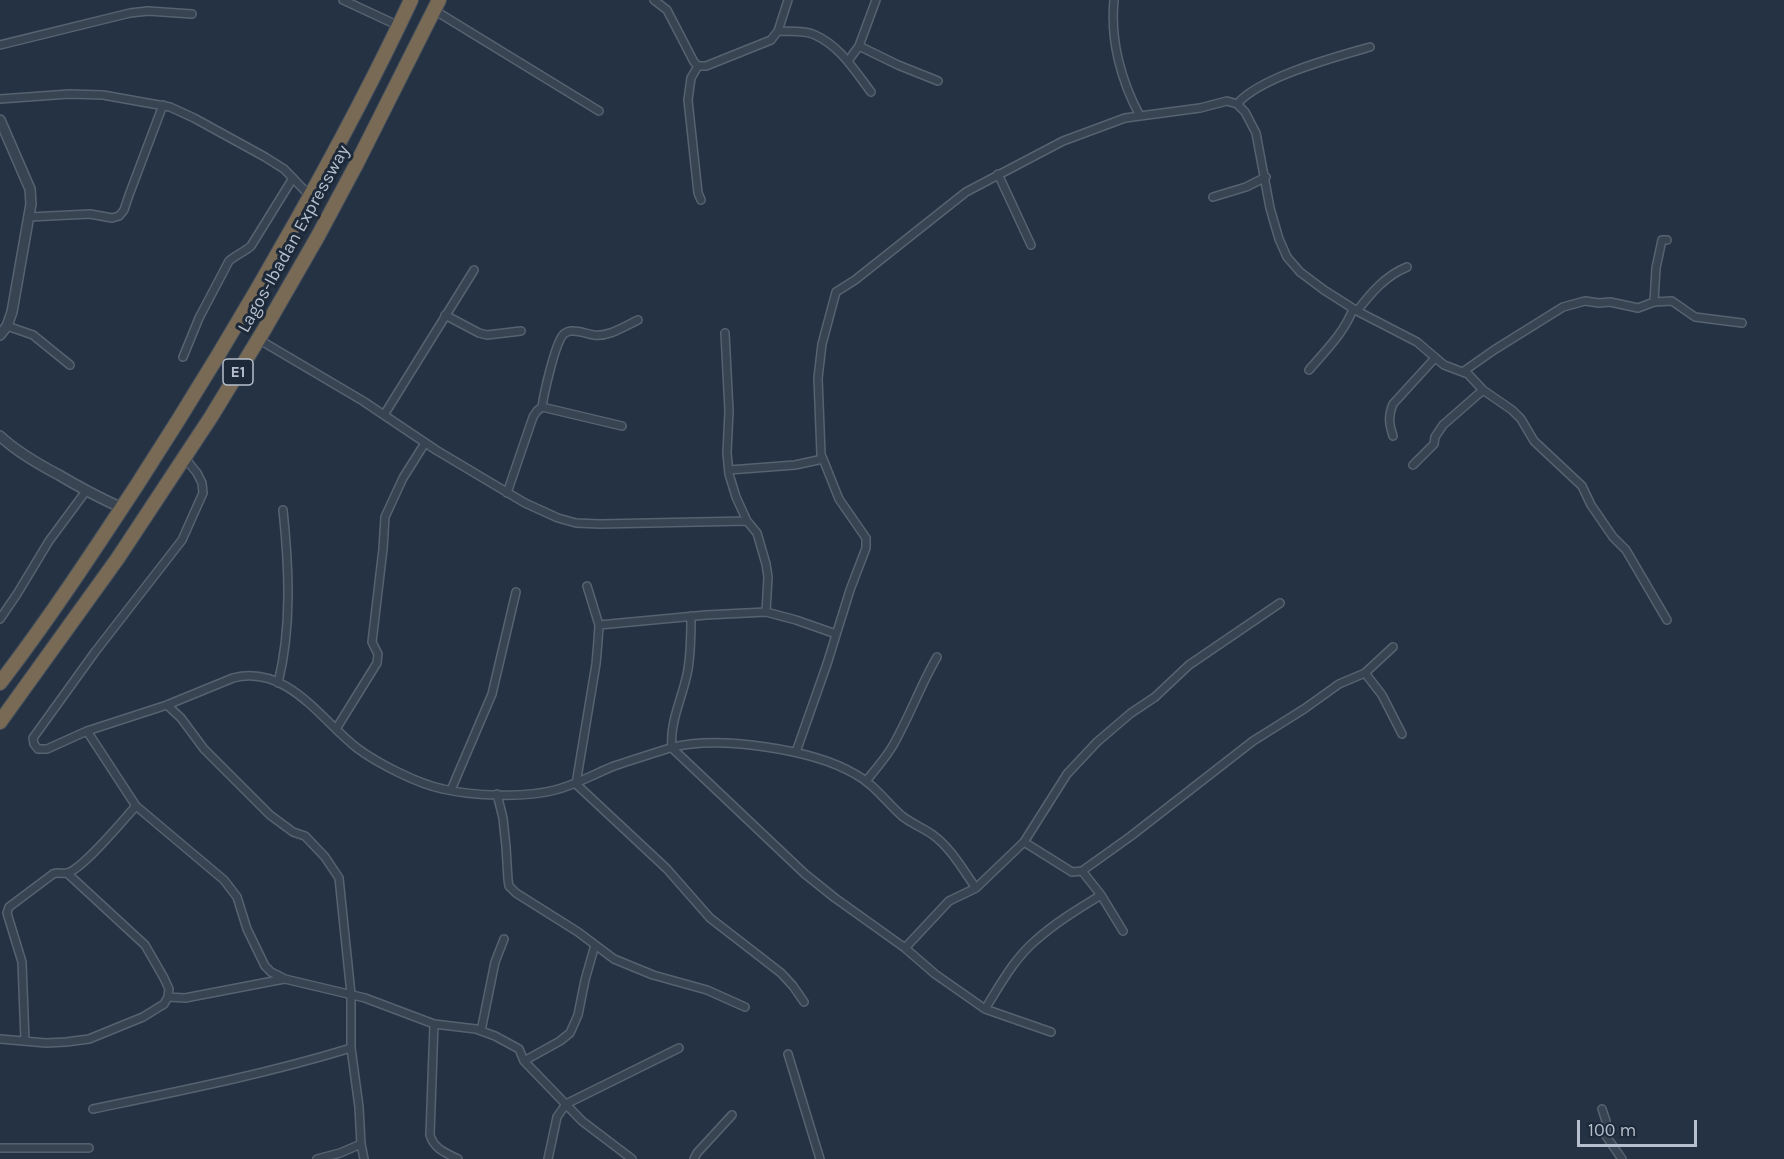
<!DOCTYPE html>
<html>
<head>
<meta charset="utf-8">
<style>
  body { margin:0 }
  #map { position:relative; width:1784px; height:1159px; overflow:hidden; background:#243243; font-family:Karla,sans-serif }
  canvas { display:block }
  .scale { position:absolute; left:1577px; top:1120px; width:120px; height:27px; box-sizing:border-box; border:3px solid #b6bfcd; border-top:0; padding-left:8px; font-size:18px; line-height:21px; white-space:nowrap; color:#b6bfcd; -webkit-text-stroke:4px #1d2938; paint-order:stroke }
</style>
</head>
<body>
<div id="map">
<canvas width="1784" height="1159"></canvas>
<div class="scale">100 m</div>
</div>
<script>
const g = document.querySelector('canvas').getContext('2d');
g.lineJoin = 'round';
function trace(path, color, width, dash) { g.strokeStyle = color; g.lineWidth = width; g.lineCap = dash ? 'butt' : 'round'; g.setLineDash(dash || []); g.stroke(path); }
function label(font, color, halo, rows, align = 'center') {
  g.font = font + ' Karla,sans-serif'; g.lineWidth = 6; g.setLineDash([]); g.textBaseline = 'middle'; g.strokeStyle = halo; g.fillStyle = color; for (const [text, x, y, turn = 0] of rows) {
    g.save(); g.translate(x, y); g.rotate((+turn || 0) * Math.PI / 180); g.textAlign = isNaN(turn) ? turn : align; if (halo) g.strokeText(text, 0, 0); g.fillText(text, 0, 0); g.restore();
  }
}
const minor = new Path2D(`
  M343,0L399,26
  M654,0L667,10L694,62L698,66
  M1114,0C1110,40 1121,81 1140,116
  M434,10L599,111
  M778,31C790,32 804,30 815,35C840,46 855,71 871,92
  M0,45L130,13L148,11L192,14
  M859,46L898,65L938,81
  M848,61L859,46L876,0
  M698,66L691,78L688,100L698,193L701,200
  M698,66H706L771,40L778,31L788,0
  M0,99L69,94L103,95L170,107L194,118L265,157L284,169L310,196
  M1237,104C1260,77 1335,57 1370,47
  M998,174L1031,245
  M1213,197L1246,187L1266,177
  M29,217L90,214L112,218L119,216L124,210L129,195L163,105
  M1654,302L1656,268L1662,240H1667
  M1357,311C1371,293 1385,276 1407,267
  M445,315L479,333L487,335L521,331
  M7,326L33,335L70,365
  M725,333L729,411L727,453L729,474L736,497L747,521L757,533L766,564L768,577L766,612
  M258,339L363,401L436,450L525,503L558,518L576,523L600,524L747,521
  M183,357L199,318L229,261C236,255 244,252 251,246L293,178
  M1309,370C1326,350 1344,333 1353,309
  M1464,371L1494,350L1563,307L1585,301L1599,303L1610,302L1638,308L1654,302L1672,301L1695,317L1742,323
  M542,407C544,393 555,344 563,335C564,333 569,331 571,331C579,330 586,334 594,335C609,337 625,326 638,320
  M384,415L474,270
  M1393,436C1389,424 1388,416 1393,404L1435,358
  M185,458L197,473L202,483L203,493L182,540L95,652L33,738L34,744L38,749H47L87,731L167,705L233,678C287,664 321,720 357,748C377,763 418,784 443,789C473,796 525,798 555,790C576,785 594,774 614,766C632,760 651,754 670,748C718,735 812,749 855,774C874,784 886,802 902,816C912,824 924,828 933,835C951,848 963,870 976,888
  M1413,465L1434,444L1435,437L1443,425L1483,390
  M729,470L795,465L823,459
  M507,493L533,417L537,411L542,407L622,426
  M691,616C691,634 691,651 688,669C684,695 669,721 672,748L805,874L835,898L905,948L935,974L985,1009L1051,1032
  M0,619L17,594L49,541L86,491
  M599,625L706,615L766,612L796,620L836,634
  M1365,673L1382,695L1402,734
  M278,683C292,627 289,567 283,510
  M336,729L377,663L378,654L372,642L383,549L385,517L403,478L425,443
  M87,731L136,806L224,880L237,897L247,929L265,966L271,972L285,979L365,998L434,1024L476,1029L495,1036L519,1049L524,1061L582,1121L632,1159
  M796,752L827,664L850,590L866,548V538L839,499L821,454L818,378L822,344L836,292L855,280L966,192L1063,141L1125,118L1200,108L1227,101L1237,104L1245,112L1256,133L1270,208L1279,239L1287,257L1300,272L1324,290L1357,311L1417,342L1444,365L1468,374L1483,390L1512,410L1521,419L1534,441L1582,486L1591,505L1613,537L1626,550L1667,620
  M866,781C875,770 884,760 892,747C909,718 920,686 937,657
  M576,784L667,869L710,918L781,973L793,986L804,1002
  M576,784L596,664L598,641L599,625L587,586
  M451,790L492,694L516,592
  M497,794L503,818L506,847L508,880L509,886L516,893L578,932L614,959L653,975L707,990L745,1007
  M1024,842L1072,872L1082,871L1131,836L1253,741L1304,709L1339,684L1365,673L1393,647
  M1082,871L1101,895L1123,931
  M905,948L949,901L976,888L1024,842L1067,774L1097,742L1131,713L1155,697L1189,665L1280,603
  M168,997L185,998L284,979
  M985,1009C1000,985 1014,959 1035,941C1055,923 1078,909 1101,895
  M434,1024L430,1135C434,1149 446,1153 458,1159
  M481,1031L495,962L504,939
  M0,1039L46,1043L66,1042L89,1039L143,1017L164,1004L168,997L169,989L164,978L145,945L67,873
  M25,1041L22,962L7,913L9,907L53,874C58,872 62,874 67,873C83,869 123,820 136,806
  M351,1048L359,1107L361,1144L364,1159
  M788,1054L820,1159
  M524,1061L560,1041L570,1033L578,1015L585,980L595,945
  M93,1109C180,1091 266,1074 351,1048V994L339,878L325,857L305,836L293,832L270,815L204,749L181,718L167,705
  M1602,1109L1606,1121V1136L1622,1159
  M0,1148H89
  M317,1159L340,1153L361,1144
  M548,1159L557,1117L566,1104L679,1048
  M694,1159L697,1153L732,1115`);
const tertiary = new Path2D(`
  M0,120L30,189L31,204L12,312L7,326L0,335
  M0,436C17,452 38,464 59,475C79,487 100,498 122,508`);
const motorway = new Path2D(`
  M0,683C49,619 93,552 137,485C192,400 244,314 294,225C335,152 375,77 411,0
  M0,722L118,558L211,417L264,330L318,236L356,165L439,0`);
trace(minor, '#576270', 10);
trace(tertiary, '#576270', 12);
trace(motorway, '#434f5d', 16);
trace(minor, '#394453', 7);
trace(tertiary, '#394453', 9);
trace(motorway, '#796a55', 14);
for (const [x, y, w] of [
  [238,372,30]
]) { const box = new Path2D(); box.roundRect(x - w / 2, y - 13, w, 26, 4.5); g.fillStyle = '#1d2938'; g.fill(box); trace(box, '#b6bfcd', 1.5); }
label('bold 16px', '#b6bfcd', null, [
  ["E1",238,372]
]);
label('18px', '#b6bfcd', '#1d2938', [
  ["Lagos-Ibadan Expressway",294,239,-61]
]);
</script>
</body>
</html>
